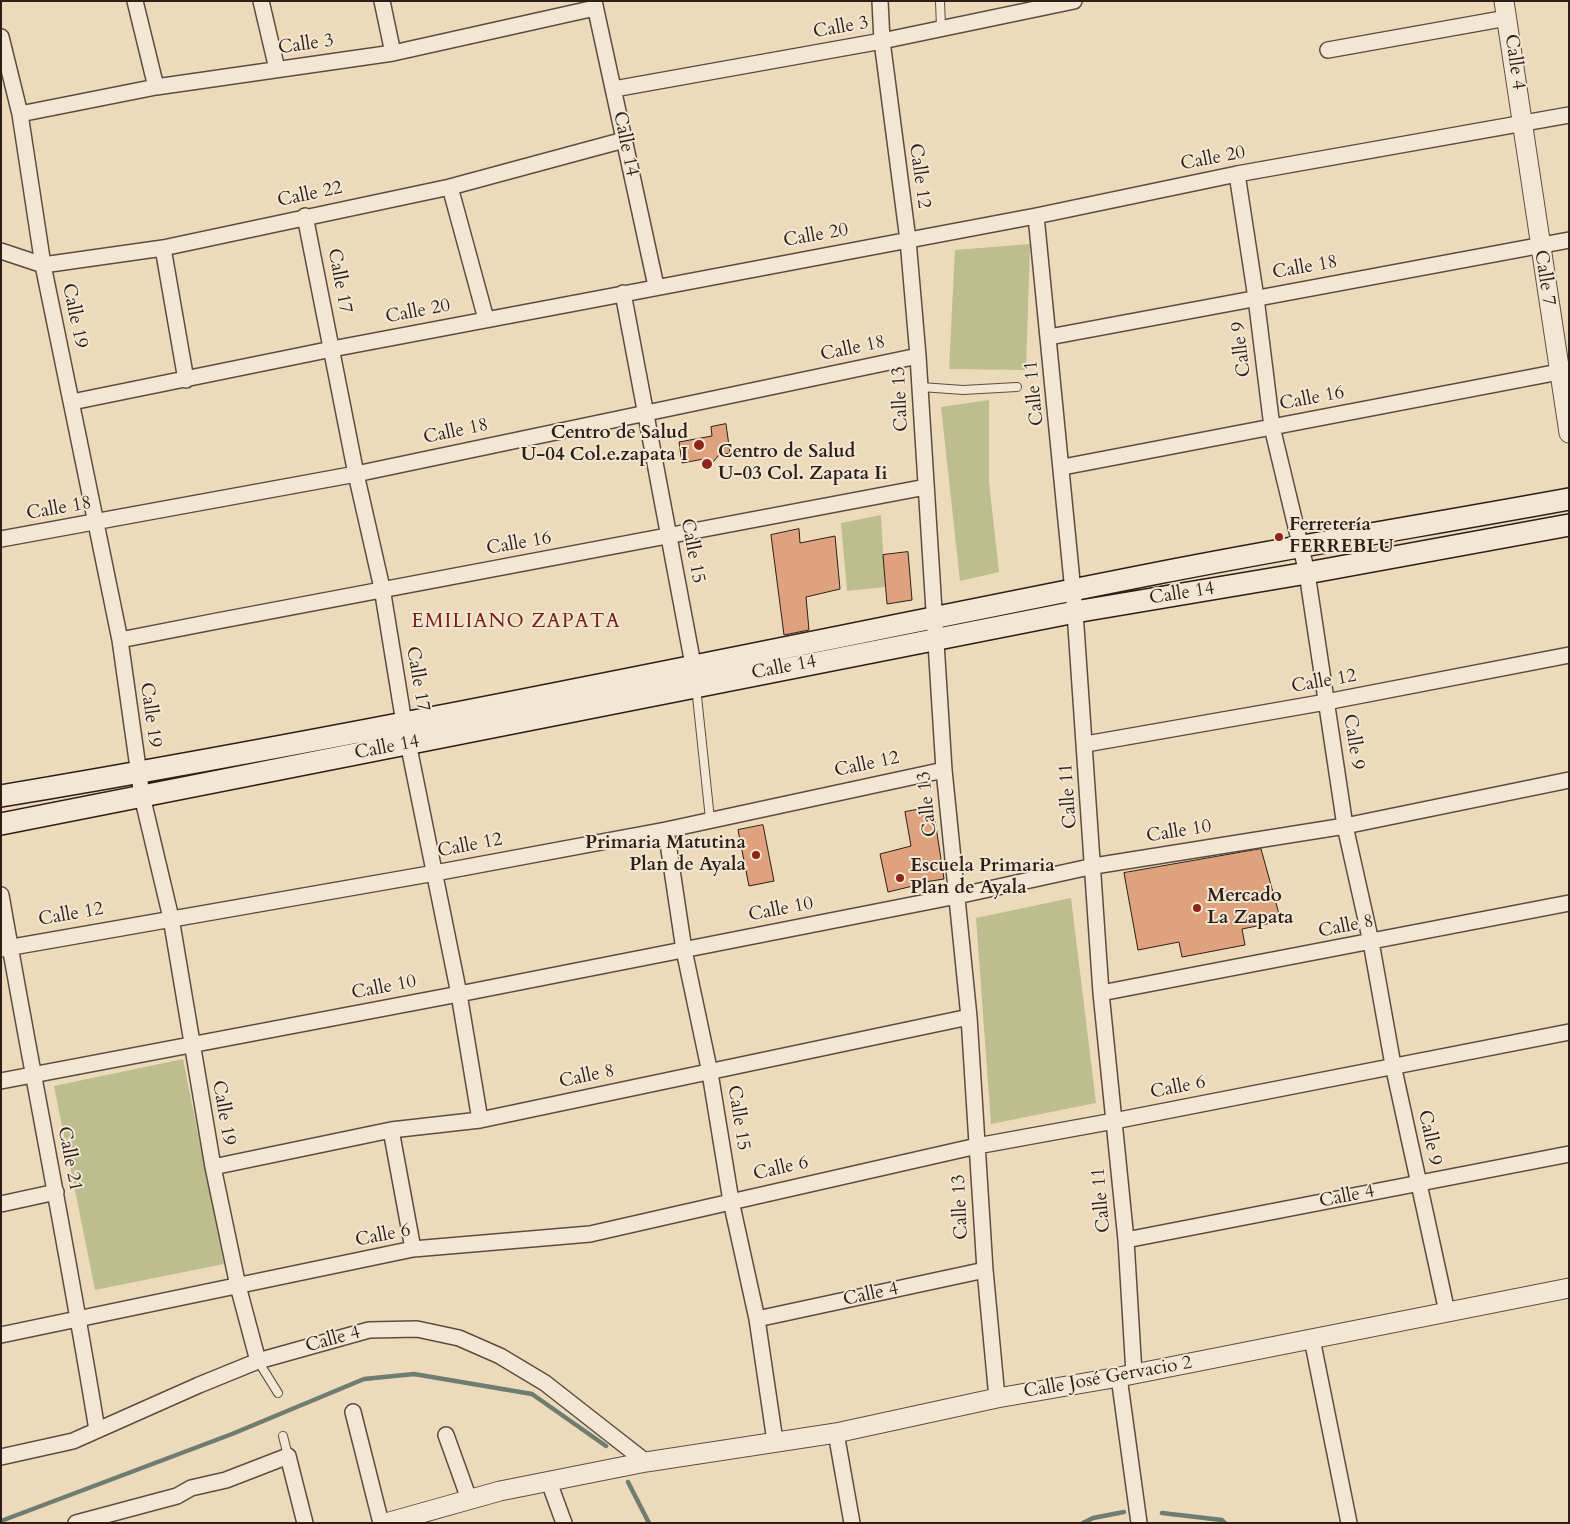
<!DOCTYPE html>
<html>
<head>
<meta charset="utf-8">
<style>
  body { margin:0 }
  #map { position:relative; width:1570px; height:1524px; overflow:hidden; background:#eddabb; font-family:Cardo,serif }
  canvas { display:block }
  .frame { position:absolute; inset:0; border:2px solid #2d1e18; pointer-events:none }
</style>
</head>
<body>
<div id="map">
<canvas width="1570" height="1524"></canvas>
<div class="frame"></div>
</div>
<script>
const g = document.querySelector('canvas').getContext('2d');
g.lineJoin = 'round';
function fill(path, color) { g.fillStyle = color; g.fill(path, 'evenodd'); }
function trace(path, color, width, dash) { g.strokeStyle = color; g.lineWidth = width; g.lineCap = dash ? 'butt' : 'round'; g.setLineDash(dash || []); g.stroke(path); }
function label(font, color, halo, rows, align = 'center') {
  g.font = font + ' Cardo,serif'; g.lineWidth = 4; g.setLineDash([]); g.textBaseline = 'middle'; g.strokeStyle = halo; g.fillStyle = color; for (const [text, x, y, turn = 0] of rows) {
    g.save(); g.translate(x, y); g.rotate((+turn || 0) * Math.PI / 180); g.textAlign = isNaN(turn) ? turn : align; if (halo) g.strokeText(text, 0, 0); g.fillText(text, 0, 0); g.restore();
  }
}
fill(new Path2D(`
  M1030,244L1026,370L949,369L955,250Z
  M989,400V482L999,572L960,581L941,407Z
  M881,515L885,587L847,591L841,523Z
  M1071,898L1096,1103L991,1124L976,918Z
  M183,1059L224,1264L95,1290L54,1086Z`), '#bdbe8d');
trace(new Path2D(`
  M628,1482L649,1523
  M1162,1513L1222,1520L1225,1523
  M1,1521L232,1434L364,1379L414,1374L532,1394L606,1446
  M1083,1523L1093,1518L1124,1512`), '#6e7c71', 4.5);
const building = new Path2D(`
  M726,424L730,453L719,455L713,462L709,458L682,463L679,442L712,436L711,427Z
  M799,529L800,543L835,536L840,589L806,597L809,630L784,635L771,535Z
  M908,552L912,600L887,604L883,555Z
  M933,807L944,879L912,884L913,886L888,892L880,854L911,846L905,812Z
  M763,825L774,881L749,886L738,830Z
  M1261,849L1281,921L1242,929L1245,945L1182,957L1179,942L1138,950L1124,873Z`);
fill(building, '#dfa27e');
trace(building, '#2d1e18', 1);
const service = new Path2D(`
  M940,1L941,27
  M921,387L963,390L1017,387
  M696,687L710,819
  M258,1361L278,1393
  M283,1436L288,1456`);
const minor = new Path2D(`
  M135,1L156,87
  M261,1L277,69
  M382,1L393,53
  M594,1L656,286
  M880,1L882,41L908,240L918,356L944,770L969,1017L985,1270L997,1398
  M1,37L20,114L43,265L120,640L142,796L171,918L213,1167L238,1286L258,1361
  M1328,50L1507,18
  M614,89L882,41L1074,1
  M20,114L156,87L393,53L595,8
  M1237,174L1256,298L1272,427L1307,573L1345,826L1371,942L1393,1065L1447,1312
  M450,187L486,319
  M305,216L356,474L382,588L404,723L459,994L480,1120
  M1036,216L1075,612L1101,993L1126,1240L1134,1374
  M163,248L186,380
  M1,251L43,265L163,248L450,187L624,140
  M623,293L695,675
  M1049,337L1569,240
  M72,402L332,349L1036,216L1237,174L1569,115
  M1063,467L1569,370
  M1,539L356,474L918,356
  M120,640C388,587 657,540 926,487
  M1086,744L1326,702L1569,655
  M666,830L684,950L710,1073L731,1201L757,1319L775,1441
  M1,895C32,1074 68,1251 97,1430
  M1,949L435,873L666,830L944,770
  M1101,993L1569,903
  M1,1081L459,994L957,896L1094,866L1345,826L1569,780
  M391,1130L413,1249
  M213,1167L391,1130L480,1120L969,1017
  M1,1204L56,1192
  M1126,1240L1569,1154
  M757,1319L985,1270
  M1,1335L413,1249L590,1234L977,1146L1114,1121L1569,1032
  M1312,1339L1349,1523
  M1119,1377L1139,1523
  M353,1412L381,1523
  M836,1433L852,1523
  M446,1435L469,1499
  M1,1457L73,1441L199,1385L258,1361L369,1330L417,1329L459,1338L500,1356L545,1383L646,1462
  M549,1482L564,1523
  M76,1523L177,1496L191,1488L226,1480L288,1456L305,1523`);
const tertiary = new Path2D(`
  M1504,1L1569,433
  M386,1523L500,1491L646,1462L836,1433L997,1398L1119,1377L1569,1288`);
const secondary = new Path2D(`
  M1,796C389,731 773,649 1158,573C1295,546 1432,524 1569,499
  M1,824L1075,612L1307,573L1569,525`);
trace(service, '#5d4d41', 10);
trace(minor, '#5d4d41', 18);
trace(tertiary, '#5d4d41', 21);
trace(secondary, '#2d1e18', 24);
trace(service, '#f3e7d3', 8);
trace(minor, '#f3e7d3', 15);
trace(tertiary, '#f3e7d3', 19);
trace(secondary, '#f3e7d3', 21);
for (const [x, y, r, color] of [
  [699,445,6,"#8f2418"],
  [707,464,6,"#8f2418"],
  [1279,537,5,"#8f2418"],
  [756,855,5,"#8f2418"],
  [900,878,5,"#8f2418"],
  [1197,908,5,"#8f2418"]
]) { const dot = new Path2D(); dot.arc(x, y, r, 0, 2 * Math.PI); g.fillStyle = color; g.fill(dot); trace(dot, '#f3e7d3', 2); }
label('19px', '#2d1e18', '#f3e7d3', [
  ["Calle 3",841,28,-10],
  ["Calle 3",306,45,-8],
  ["Calle 4",1514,62,82],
  ["Calle 14",625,144,78],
  ["Calle 20",1213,159,-11],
  ["Calle 12",919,176,82],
  ["Calle 22",310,195,-12],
  ["Calle 20",816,236,-10],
  ["Calle 18",1305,268,-10],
  ["Calle 7",1544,278,81],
  ["Calle 17",339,281,79],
  ["Calle 20",418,312,-11],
  ["Calle 19",74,316,78],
  ["Calle 18",853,349,-12],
  ["Calle 9",1242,349,-97],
  ["Calle 11",1035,393,-96],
  ["Calle 13",901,399,-93],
  ["Calle 16",1312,399,-11],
  ["Calle 18",456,432,-12],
  ["Calle 18",59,509,-10],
  ["Calle 16",519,544,-10],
  ["Calle 15",692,551,79],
  ["Calle 14",1182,594,-9],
  ["Calle 14",784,668,-11],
  ["Calle 17",417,679,80],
  ["Calle 12",1324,682,-10],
  ["Calle 19",150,715,82],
  ["Calle 9",1353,742,81],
  ["Calle 14",387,748,-11],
  ["Calle 12",867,765,-12],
  ["Calle 11",1069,796,-94],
  ["Calle 13",928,804,-96],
  ["Calle 10",1179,832,-9],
  ["Calle 12",470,846,-11],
  ["Calle 10",781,910,-11],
  ["Calle 12",71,915,-10],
  ["Calle 8",1346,927,-11],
  ["Calle 10",384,988,-11],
  ["Calle 8",587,1077,-12],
  ["Calle 6",1178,1088,-11],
  ["Calle 19",223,1113,80],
  ["Calle 15",738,1118,81],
  ["Calle 9",1429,1138,78],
  ["Calle 21",69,1159,79],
  ["Calle 6",781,1169,-13],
  ["Calle 4",1347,1197,-11],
  ["Calle 11",1102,1200,-95],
  ["Calle 13",961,1207,-93],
  ["Calle 6",383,1236,-11],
  ["Calle 4",871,1295,-12],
  ["Calle 4",333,1340,-15],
  ["Calle José Gervacio 2",1108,1378,-10]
]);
label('bold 19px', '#2d1e18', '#f3e7d3', [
  ["Centro de Salud",688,434,"right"],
  ["U-04 Col.e.zapata I",688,456,"right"],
  ["Centro de Salud",718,453],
  ["U-03 Col. Zapata Ii",718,475],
  ["Ferretería",1289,526],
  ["FERREBLU",1289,548],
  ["Primaria Matutina",746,844,"right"],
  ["Plan de Ayala",746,866,"right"],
  ["Escuela Primaria",910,867],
  ["Plan de Ayala",910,889],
  ["Mercado",1207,897],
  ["La Zapata",1207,919]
], 'left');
g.letterSpacing = '1px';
label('20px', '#7a1f14', '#f3e7d3', [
  ["EMILIANO ZAPATA",516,622]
]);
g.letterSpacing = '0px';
</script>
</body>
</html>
